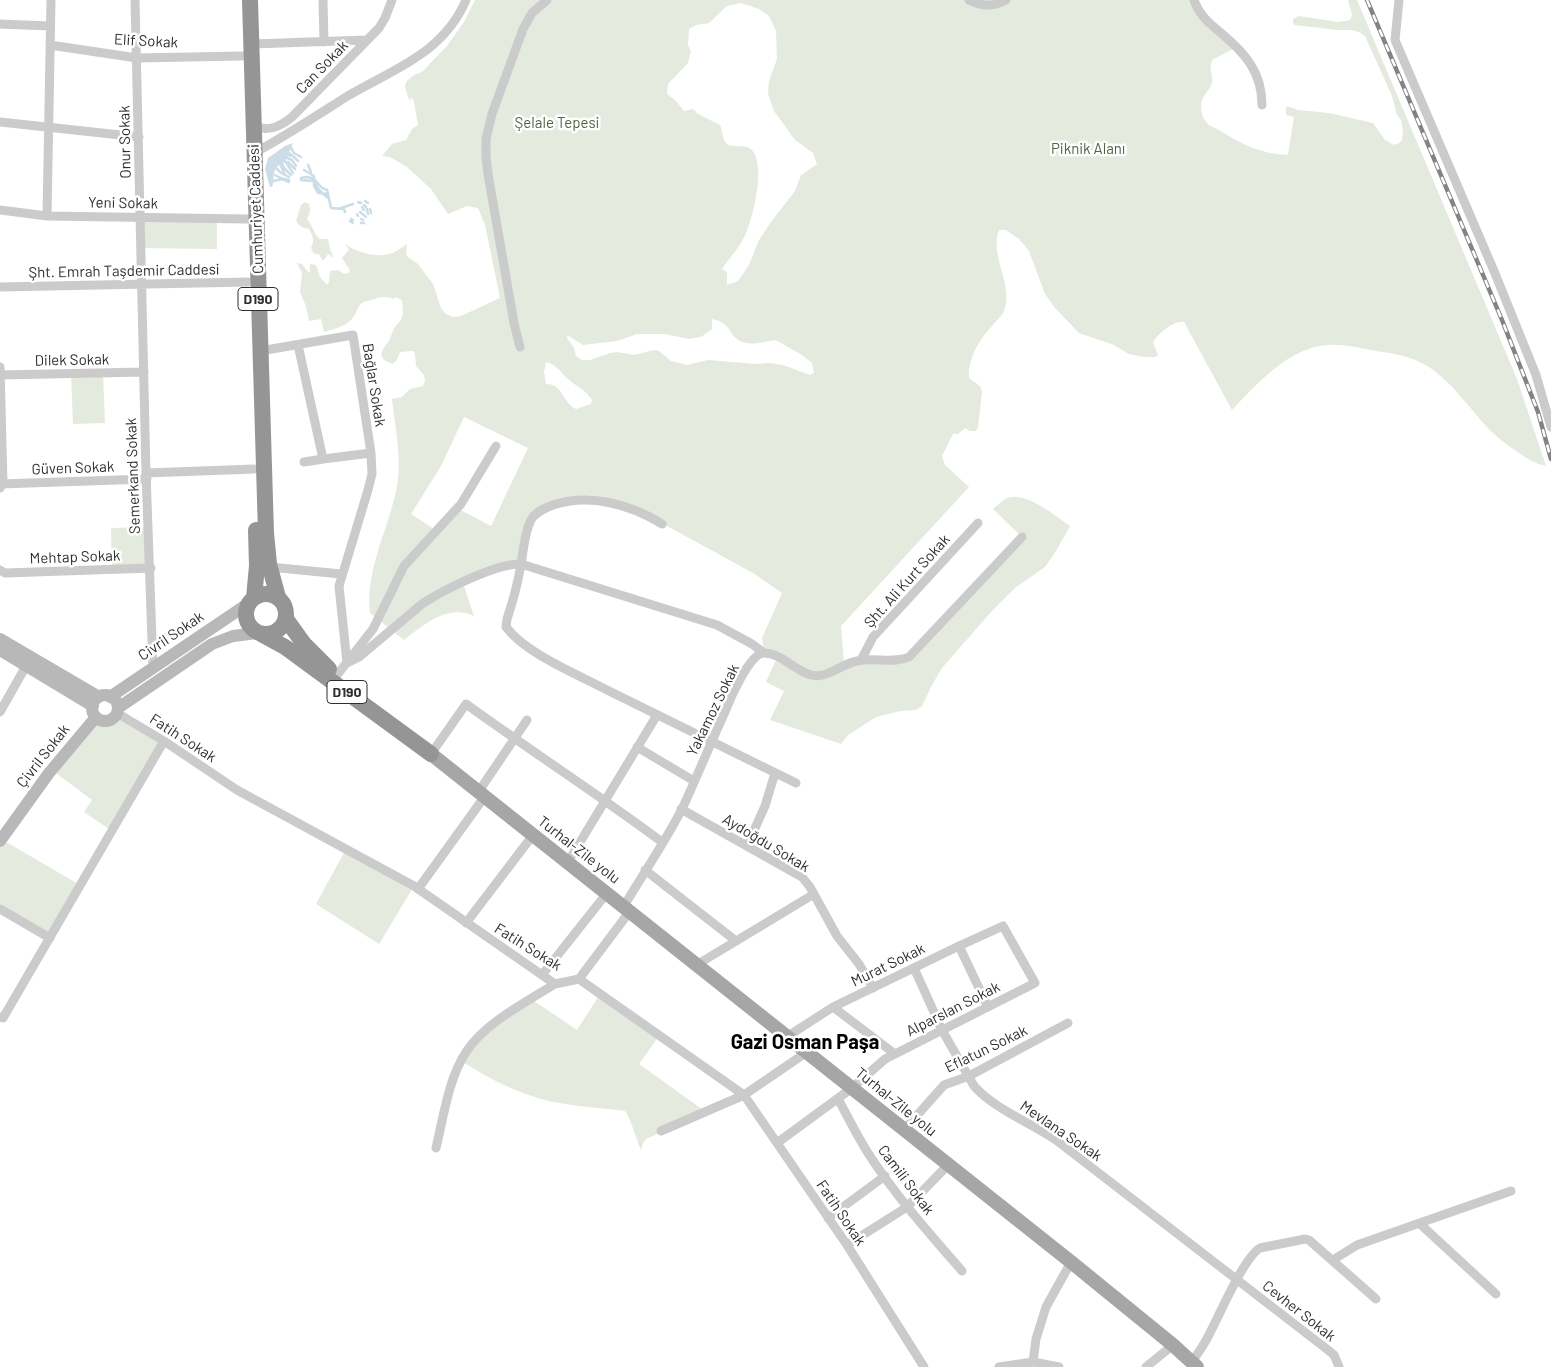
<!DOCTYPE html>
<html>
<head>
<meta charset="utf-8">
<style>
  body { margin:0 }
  canvas { display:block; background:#fff }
</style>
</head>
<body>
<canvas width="1551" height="1367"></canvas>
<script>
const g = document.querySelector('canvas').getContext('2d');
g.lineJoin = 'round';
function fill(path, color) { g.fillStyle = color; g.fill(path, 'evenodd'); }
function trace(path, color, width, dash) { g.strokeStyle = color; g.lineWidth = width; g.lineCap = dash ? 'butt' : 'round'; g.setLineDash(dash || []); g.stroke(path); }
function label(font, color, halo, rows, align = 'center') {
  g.font = font + ' Barlow,sans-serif'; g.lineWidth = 5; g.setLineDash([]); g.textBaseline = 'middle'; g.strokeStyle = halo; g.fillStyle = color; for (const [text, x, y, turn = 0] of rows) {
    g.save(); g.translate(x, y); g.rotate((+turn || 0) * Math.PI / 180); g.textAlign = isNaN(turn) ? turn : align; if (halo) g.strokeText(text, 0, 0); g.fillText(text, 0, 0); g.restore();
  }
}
fill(new Path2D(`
  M475,0H1194L1237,47L1212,60C1208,71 1214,75 1212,83C1209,92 1200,97 1201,107C1201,113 1204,121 1209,125C1212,127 1216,128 1219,130C1241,144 1261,154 1288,155L1294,117L1286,115V108L1287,106L1298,110L1329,113L1373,123L1385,140L1394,145L1399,143L1402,140L1403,131L1401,120L1397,115L1392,96L1365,36L1359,32L1352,30H1337L1295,25L1293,23V19L1299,16L1338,22L1350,20L1352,15L1348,0H1357L1517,379L1546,466C1536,464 1528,459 1519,453C1507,445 1495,436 1484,424C1471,409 1459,393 1444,379C1423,359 1404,355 1376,351C1360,348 1343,344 1327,345C1288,348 1257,384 1232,410L1184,322C1174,320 1157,334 1153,343L1158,355L1155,357H1144L1129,354L1114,345L1079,333L1055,308L1045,294L1029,251L1019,239L1006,230H999C989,256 1014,284 1004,311C1002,316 995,322 992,326C979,340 968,358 969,378L980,386L982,392L978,427L976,431H970L965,428L958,434H953L942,456L945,465L969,487L841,626L844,664L904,659L1022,537L993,509C997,506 1001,502 1005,499C1024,489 1055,516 1070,526L1056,551L1045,567L1015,588L991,612L942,668L932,685L922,706L916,710L900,711L876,717L848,735L841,744L770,720L784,691L766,682L777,658L764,653L762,638L782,593L753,573L647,515L576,500L532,517L521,564L463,583L474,616C447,604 425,624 404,640L370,613C365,569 389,529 397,486C402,458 395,427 392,399L402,397L410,389L423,386L425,380L424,375L416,366L415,353L413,351L400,352L397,360L392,364L384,360L381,355L384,347L389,341L394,328L401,320L403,313L402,300L396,297L394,299C378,294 377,300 363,302C358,306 357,311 354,316C348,326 334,329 324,332L321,319L309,321L306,306L300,292L302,273L297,263L302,264L308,272H310V264L316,265L320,277L327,285L329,282L330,271L338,270L344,274L349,273L350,270L342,258L349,250L345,244C356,252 375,258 389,254C395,253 402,247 407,244L406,254L408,257L418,264L433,284L441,308L446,314L453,317L461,316L500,298L485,225L478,208L467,206L448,214L431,189L407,167L390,157L382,156L392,144L406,140L412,129L418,125L414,102L412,98L409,100L405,87L406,82L414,75L422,72L447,46L464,22ZM741,3L759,9L769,16L776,31L777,59L769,81L768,94L774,111L795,140L813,153L817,164L801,175L795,191L771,222L759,240L749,265L738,281L727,285V272L722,269C730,257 741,246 746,233C753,217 766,165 752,150C745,143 731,149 726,143C723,140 722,130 720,125L698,114L693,109L684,111L676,101L667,94L668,84L688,63L691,52L688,45L689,29L696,25L709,23L727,6ZM712,319C735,323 727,340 747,343C755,345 767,341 775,340L779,342L802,355L812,363L814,373L810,375L783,365L769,363L757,364L708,360L687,365L671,361L659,351L654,350L634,355L617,352L610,353L590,360H582L576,356L574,348L567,338V335L583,345L617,341L637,334H665L689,339L701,337L712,329ZM546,362C556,364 561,373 568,379C577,387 586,390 592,400L591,404L576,409C562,403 564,384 546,384L544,372ZM464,417L528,448L491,526L457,508L437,531L411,514L441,466Z
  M305,202L309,204C311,209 310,214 307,219C313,225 313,234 320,239H328L330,249L334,258L328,254L324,260H322L319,254H314L311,248C315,238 313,238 309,229L301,227L296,221L301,205Z
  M141,217L217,218V249L141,248Z
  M71,373H103L105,423L73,424Z
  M149,527L151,568L112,569L111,528Z
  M115,716L164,741L112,831L84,812L92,800L52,770L101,720H110Z
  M1,839L80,885L50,938L0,909V841Z
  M346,849L414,886L379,944L316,904Z
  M600,994L659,1036L639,1064L706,1112L646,1139L643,1143L641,1150C635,1137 633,1123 625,1111C593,1107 557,1106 526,1094C503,1086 482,1074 461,1061L479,1036L531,999L577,1030Z`), '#e4eade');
fill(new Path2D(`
  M293,143C292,146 286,160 284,162C280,165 277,165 275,170C272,176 275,181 272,187H270L265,169L268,158L285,146Z`), '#ccdde8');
trace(new Path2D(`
  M291,148L294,153L301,157
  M288,152L292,156
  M287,155L293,156L298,161
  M287,158L292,160L296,166
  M285,161L293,173
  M288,162L295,169
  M282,163L284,168L291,175
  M280,164L285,175
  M308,165L311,172
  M276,168L281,173L289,177
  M304,170L314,176V186L318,193L328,194L331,208L344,209L345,212
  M275,175L281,178
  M280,178L289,180
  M301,178L306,177L312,178L319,190L328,198
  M301,180L314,181
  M315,180L322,188L327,190L328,194
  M274,181L282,179L289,182
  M365,201L368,203
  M358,202L361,203
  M364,205L366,207
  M362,207L364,210
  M341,208L353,204
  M367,209L368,214
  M370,209L371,213
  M360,212L366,217
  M357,214L358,216
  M351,219L353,220
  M361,219L363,220
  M350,221L353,223
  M361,223H364`), '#ccdde8', 2.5);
trace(new Path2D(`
  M135,0L146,473L153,668
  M323,0L324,42
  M969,0C983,7 992,7 1006,0
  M1194,0C1199,15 1209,23 1221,33C1245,53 1262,72 1262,105
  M1399,0L1395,40L1494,271L1536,375L1551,427
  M0,24L50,26
  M252,44L367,40
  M50,45L137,58L242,56
  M0,122L139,137
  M254,126C268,132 280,127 292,117L379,28L385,18L392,0
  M254,153C286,136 316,116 346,97C393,69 443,54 466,0
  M0,210L47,216L247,219
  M47,216L51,0
  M0,287L248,282
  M298,345L323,459L371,453
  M520,347L514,323L488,174L486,157V139L492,114L523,29L532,13L547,0
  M260,351L353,335L371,453L372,474L368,490L339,586L347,663L359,657L422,604C443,590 497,563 521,564L717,625L752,644L764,653
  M0,367L3,484L0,488
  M0,375L144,372
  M304,462L323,459
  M146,473L254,469
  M0,484L147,479
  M662,524C630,504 589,493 553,505C545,508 535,512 531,520C524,533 524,549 521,564C518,583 513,601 507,619L506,627C526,654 579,675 609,691C671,722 734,752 796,783
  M270,567L341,574
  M0,570L5,573L151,568
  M861,660L873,637L978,523
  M337,675L373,629L404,566L461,504L496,446
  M0,712L26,666
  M117,713L164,741L237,790L414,886L555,984L579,979L744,1095L847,1245L924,1367
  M637,747L694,781
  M431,754L466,704C531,751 598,794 662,842
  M479,791L527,720
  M681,809L802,877L810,887L837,936L859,964L873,988
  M747,846L765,806L775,773
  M568,862L657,715
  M645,870L736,941
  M418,889L485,796
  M624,906C643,874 665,842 682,809C697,777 710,744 725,712C730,699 749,655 763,653C780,652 795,671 811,675C827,679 841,664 857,661C874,657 893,664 909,657L1022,537
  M0,909L50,938
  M466,923L533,835
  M959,946L988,1007
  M698,964L814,894
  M914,968L942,1030L974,1086C993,1108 1031,1123 1056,1140L1328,1350L1334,1355L1339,1367
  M542,975L607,893
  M579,979L630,911
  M0,1017L3,1018L164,741
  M788,1036L833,1007L959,946L1003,926L1035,983L895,1054L833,1007
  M838,1099C848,1117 857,1136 868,1153C895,1195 929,1233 962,1271
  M904,1130L944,1085L969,1076L1068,1023
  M661,1131L744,1095L807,1052
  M777,1143L852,1088L885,1059L895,1054
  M436,1148C444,1115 448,1080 466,1052C485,1023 526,1002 555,984
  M828,1218L885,1176
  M1419,1223L1496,1294
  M847,1245L907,1207L948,1165
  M1333,1260L1357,1245L1511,1191
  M1033,1362L1036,1339L1046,1307L1071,1262
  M1192,1362C1196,1356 1201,1349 1205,1342C1217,1322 1242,1259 1260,1248L1305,1239L1309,1240L1376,1299
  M999,1367L1033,1362L1059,1367
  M1146,1367L1173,1345`), '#cbcbcb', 9);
trace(new Path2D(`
  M0,639L99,697
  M0,650L93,706
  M92 708a13 13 0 1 1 26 0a13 13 0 1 1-26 0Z
  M110,697L249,603
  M118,708L212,644L233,636L257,633
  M0,841L49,773L96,717`), '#b8b8b8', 12);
trace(new Path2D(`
  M431,754L1071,1262L1173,1345L1197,1367`), '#a6a6a6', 14);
trace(new Path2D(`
  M250,0L266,533L269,564L278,597
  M246 614a20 20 0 1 1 40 0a20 20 0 1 1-40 0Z
  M254,598L257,566L256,530
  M286,619L304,644L329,669
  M261,634L285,647L431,754`), '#959595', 16);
const rail = new Path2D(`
  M1367,0L1502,320L1538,412L1551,459`);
trace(rail, '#838383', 4.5);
trace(rail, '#fff', 2.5, [8]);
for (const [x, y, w] of [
  [258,299,40],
  [347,692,40]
]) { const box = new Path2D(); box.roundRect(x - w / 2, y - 11.5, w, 23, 4); g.fillStyle = '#fff'; g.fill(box); trace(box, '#2e2e2e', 1); }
label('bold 14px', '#2e2e2e', null, [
  ["D190",258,299],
  ["D190",347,692]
]);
label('15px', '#2e2e2e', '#fff', [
  ["Elif Sokak",146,41,3],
  ["Can Sokak",322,67,-46],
  ["Onur Sokak",125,142,-91],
  ["Yeni Sokak",123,203,1],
  ["Cumhuriyet Caddesi",256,209,-92],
  ["Şht. Emrah Taşdemir Caddesi",124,271,-1],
  ["Dilek Sokak",72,360,-1],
  ["Bağlar Sokak",374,385,81],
  ["Güven Sokak",73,468,-2],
  ["Semerkand Sokak",133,476,-92],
  ["Mehtap Sokak",75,557,-2],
  ["Şht. Ali Kurt Sokak",907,581,-48],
  ["Civril Sokak",171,636,-34],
  ["Yakamoz Sokak",713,710,-64],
  ["Fatih Sokak",183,738,33],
  ["Çivril Sokak",43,756,-52],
  ["Aydoğdu Sokak",766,843,31],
  ["Turhal-Zile yolu",579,850,38],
  ["Fatih Sokak",528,947,32],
  ["Murat Sokak",888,965,-26],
  ["Alparslan Sokak",953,1009,-27],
  ["Eflatun Sokak",986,1049,-26],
  ["Turhal-Zile yolu",896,1102,39],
  ["Mevlana Sokak",1061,1131,34],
  ["Camili Sokak",906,1180,53],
  ["Fatih Sokak",841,1213,56],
  ["Cevher Sokak",1299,1311,38]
]);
label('15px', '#526541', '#fff', [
  ["Şelale Tepesi",557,123],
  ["Piknik Alanı",1088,149]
]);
label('bold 20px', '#000', '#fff', [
  ["Gazi Osman Paşa",805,1042]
]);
</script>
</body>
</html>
